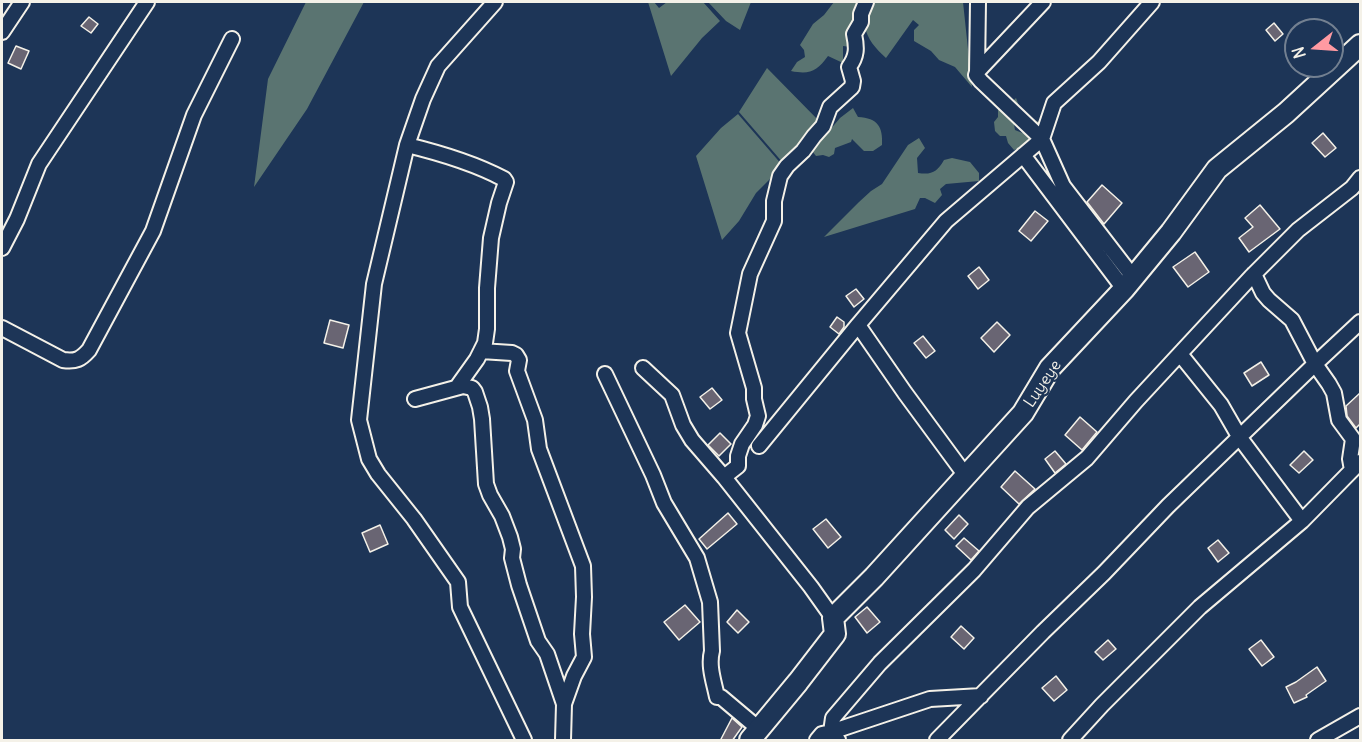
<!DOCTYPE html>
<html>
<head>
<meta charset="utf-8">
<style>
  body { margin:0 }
  #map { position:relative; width:1362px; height:742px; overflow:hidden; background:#1d3557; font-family:Delius,sans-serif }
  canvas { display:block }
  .frame { position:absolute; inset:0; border:3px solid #f4f1e8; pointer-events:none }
  .north { position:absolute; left:1284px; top:18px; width:60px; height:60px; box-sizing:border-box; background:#1d3557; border:2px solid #738091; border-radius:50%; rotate:253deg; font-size:16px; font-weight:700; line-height:24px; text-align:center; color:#f4f1e8 }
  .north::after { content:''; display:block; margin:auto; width:21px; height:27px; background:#ff9aa2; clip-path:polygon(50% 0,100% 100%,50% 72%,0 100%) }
</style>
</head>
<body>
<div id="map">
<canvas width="1362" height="742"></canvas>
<div class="frame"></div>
<div class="north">N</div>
</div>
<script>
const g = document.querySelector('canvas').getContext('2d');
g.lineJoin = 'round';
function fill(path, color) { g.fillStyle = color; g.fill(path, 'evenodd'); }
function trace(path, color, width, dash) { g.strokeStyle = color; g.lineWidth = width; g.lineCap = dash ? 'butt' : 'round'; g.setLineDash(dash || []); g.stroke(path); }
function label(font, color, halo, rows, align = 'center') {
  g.font = font + ' Delius,sans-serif'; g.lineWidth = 4.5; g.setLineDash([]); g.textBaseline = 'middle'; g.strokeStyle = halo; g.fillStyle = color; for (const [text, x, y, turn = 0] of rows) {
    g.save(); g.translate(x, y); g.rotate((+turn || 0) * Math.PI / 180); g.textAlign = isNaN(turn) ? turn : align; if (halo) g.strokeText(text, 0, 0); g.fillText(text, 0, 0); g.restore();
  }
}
fill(new Path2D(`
  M306,2H364L307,109L254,187L268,79Z
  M648,2H654L659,8L667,2H703L720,21L702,38L671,76Z
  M708,2H751L740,30L726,21Z
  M834,2H963L972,87L955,67L939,60L931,51L914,41V30L919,25L913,20L886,58C875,48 868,40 864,25L851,47L843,46V63L828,56C817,71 810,75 791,71L797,62L805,57L804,50L800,45L813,24L824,15Z
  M767,68L822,124L784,164L739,112Z
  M1016,98L1019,106C1014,115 1013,120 1015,130L1025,134L1030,128L1031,123L1044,120L1031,144L1014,150L1008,143L1006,136H1000L995,131L994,122L998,117V108L999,103L1008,106Z
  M853,108L858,117C878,118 883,127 882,145L873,151H864L852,139L851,142L835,148L834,154L829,157L823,155L816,156L812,151L814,145L823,138L840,118Z
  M738,114L783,166L756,193L739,221L722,240L696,156L721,128Z
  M919,138L925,148L917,158L918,173C932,175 937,172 944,160L952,158L970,162L979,173V181L946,184L940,189L942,195L935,203L925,198H920L915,209L824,237L859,202L871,191L882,184L908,145Z`), '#5a7471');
const building = new Path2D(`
  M89,17L98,24L91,33L81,26Z
  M1274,23L1283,34L1275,41L1266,30Z
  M16,46L29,51L21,69L8,63Z
  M1323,133L1336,148L1325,157L1312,143Z
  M1102,185L1122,203L1104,224L1087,202Z
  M1260,205L1280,229L1249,252L1239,238L1253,227L1245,218Z
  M1035,211L1048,221L1031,241L1019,231Z
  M1195,252L1209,272L1188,287L1173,267Z
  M979,267L989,280L978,289L968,276Z
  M856,289L864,299L854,307L846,296Z
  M837,317L844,322V327L839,334L830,327Z
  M330,320L349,325L343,348L324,343Z
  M997,322L1010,335L994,352L981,338Z
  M923,336L935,351L926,358L914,343Z
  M1261,362L1269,375L1252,386L1244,373Z
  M712,388L722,400L710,409L700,397Z
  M1360,393V424L1356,428L1347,416L1346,406Z
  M1080,417L1097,432L1082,450L1065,435Z
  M720,433L731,444L719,456L708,445Z
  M1055,451L1066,464L1055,473L1045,459Z
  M1304,451L1313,460L1299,473L1290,465Z
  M1015,471L1035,489L1019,504L1001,487Z
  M728,513L737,524L707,549L699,539Z
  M959,515L968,524L954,539L945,530Z
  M826,519L841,537L828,548L813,529Z
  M380,525L388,544L370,552L362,533Z
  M964,538L979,551L971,560L956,546Z
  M1218,540L1229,553L1218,562L1208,548Z
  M685,605L700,622L679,640L664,622Z
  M867,607L880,622L867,633L855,617Z
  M737,610L749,622L738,633L727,622Z
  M961,626L974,638L964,649L951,637Z
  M1108,640L1116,649L1103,660L1095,652Z
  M1261,640L1274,657L1262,666L1249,649Z
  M1317,667L1326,681L1306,695L1307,697L1294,703L1286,687L1296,682Z
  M1056,676L1067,690L1054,701L1042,688Z
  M732,718L742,727L732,741H720Z`);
fill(building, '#696573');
trace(building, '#f4f1e8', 1.5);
const street = new Path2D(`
  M495,2L438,66L423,99L407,145L374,284L359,420L369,459L378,474L414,519L458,582L460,607L524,740
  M1043,2L977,72L976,75L981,81L1042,139L1063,186L1133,277
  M2,32L22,2
  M977,72L978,2
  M407,145C440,153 474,163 504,179L506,182L499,203L491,238L487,288V329L485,343L477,359L457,387
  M1023,155L1124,289
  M2,248L17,219L39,164L147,2
  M1254,274L1263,293L1269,300L1292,320L1315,364L1329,384L1334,393L1339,420L1353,439L1350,459L1352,470
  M2,328L63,360C76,362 81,359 89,350L153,231L194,115L232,39
  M481,351L512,353L516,355L519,360L517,371L535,420L539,449L583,566L584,597L582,634L584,657L574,676L564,704
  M1180,354L1221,405L1240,438L1302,521
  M643,368L672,395L683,425L692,440L724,477L811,587L833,618
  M605,374L653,475L664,503L697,558L710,602L712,651C708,666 714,682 717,697H721L759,729
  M415,399L463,386L472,388L475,392L480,407L482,419L486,484L490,495L502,516L510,537L513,549L512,558L519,585L538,641L547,654L564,704L563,740
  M759,446L858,325
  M966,476L905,393L858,325L946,221L1042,139L1054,103L1099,62L1152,2
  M724,477L738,466V456L742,444L755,425L758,416L754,399V388L738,333L750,274L774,221V201L780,176L787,166L803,151L814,136L823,126L830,107L852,87L853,81L849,67C857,56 857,48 854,34L861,22V14L866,2
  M817,740L822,734L831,732L833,718L880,663L974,570L1028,507L1087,458L1136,401L1251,277L1298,230L1352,188L1360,178
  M838,740L831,732L930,699L981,696
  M937,740L1043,632L1104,573L1168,506L1315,364L1360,322
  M1070,740L1102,705L1200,607L1302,521L1360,462
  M1318,740L1360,716`);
const secondary = new Path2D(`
  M750,740L798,682L835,634L833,618L874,577L1023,413L1050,368L1124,289L1171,232L1217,169L1286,113L1360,45`);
trace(street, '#f4f1e8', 18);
trace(secondary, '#f4f1e8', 24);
trace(street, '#1d3557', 14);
trace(secondary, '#1d3557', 20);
label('16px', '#f4f1e8', '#1d3557', [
  ["Luyeye",1043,384,-56]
]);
</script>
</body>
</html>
